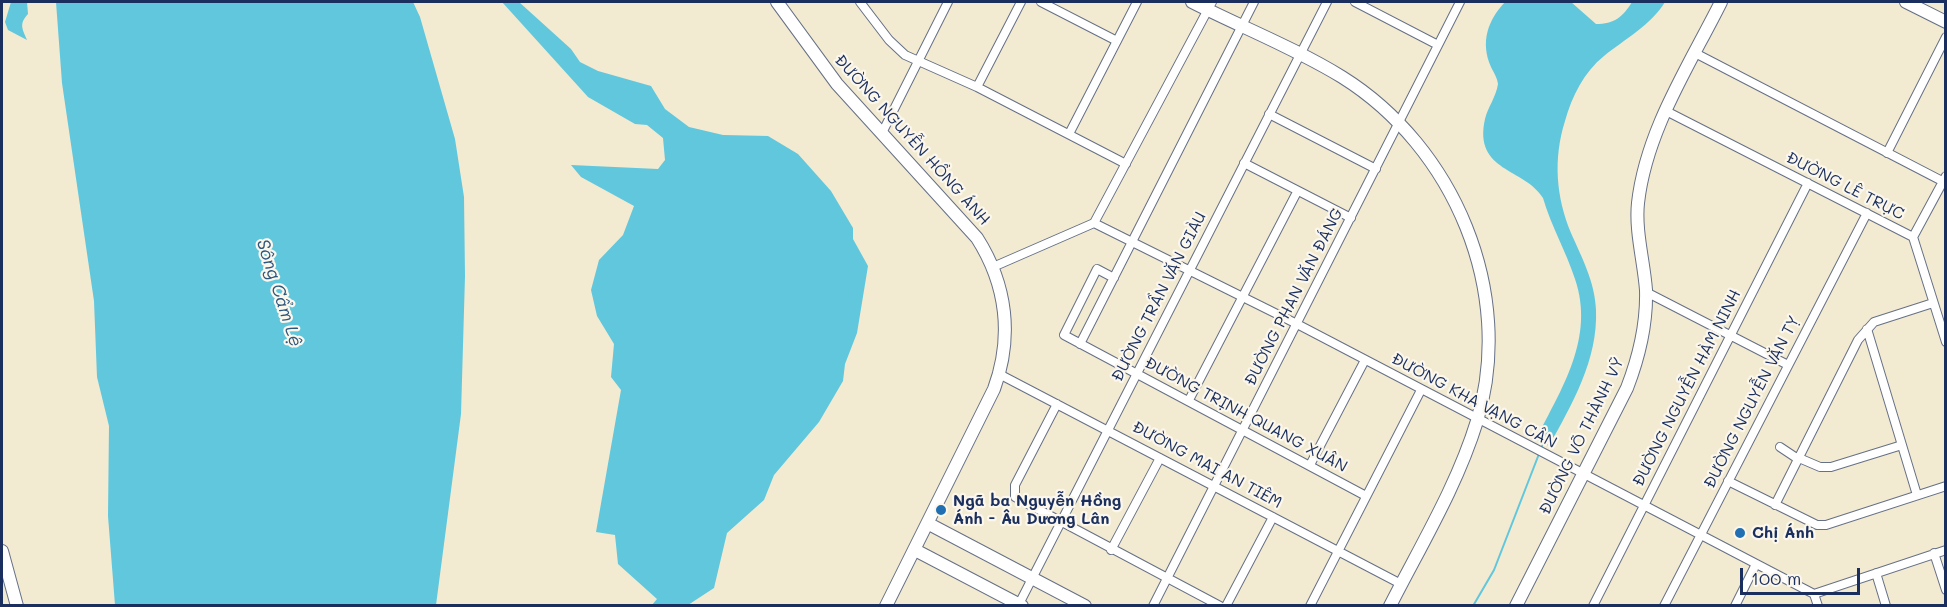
<!DOCTYPE html>
<html>
<head>
<meta charset="utf-8">
<style>
  body { margin:0 }
  #map { position:relative; width:1947px; height:607px; overflow:hidden; background:#f2ead1; font-family:Mali,sans-serif }
  canvas { display:block }
  .frame { position:absolute; inset:0; border:3px solid #1b2f5e; pointer-events:none }
  .scale { position:absolute; left:1740px; top:568px; width:120px; height:27px; box-sizing:border-box; border:3px solid #1b2f5e; border-top:0; padding-left:8px; font-size:18px; line-height:21px; white-space:nowrap; color:#1b2f5e; -webkit-text-stroke:4px #fbf7ec; paint-order:stroke }
</style>
</head>
<body>
<div id="map">
<canvas width="1947" height="607"></canvas>
<div class="frame"></div>
<div class="scale">100 m</div>
</div>
<script>
const g = document.querySelector('canvas').getContext('2d');
g.lineJoin = 'round';
function fill(path, color) { g.fillStyle = color; g.fill(path, 'evenodd'); }
function trace(path, color, width, dash) { g.strokeStyle = color; g.lineWidth = width; g.lineCap = dash ? 'butt' : 'round'; g.setLineDash(dash || []); g.stroke(path); }
function label(font, color, halo, rows, align = 'center') {
  g.font = font + ' Mali,sans-serif'; g.lineWidth = 4.5; g.setLineDash([]); g.textBaseline = 'middle'; g.strokeStyle = halo; g.fillStyle = color; for (const [text, x, y, turn = 0] of rows) {
    g.save(); g.translate(x, y); g.rotate((+turn || 0) * Math.PI / 180); g.textAlign = isNaN(turn) ? turn : align; if (halo) g.strokeText(text, 0, 0); g.fillText(text, 0, 0); g.restore();
  }
}
fill(new Path2D(`
  M11,2H27L28,14C19,24 22,28 27,40L8,30L5,22Z
  M56,2H413L420,17L455,139L464,197L465,276L461,414L436,605H115L108,516L109,426L97,377L94,301L62,83Z
  M502,2H519L571,49L580,62L598,71L651,86L665,109L689,127L723,135L768,136L798,154L831,191L853,228V239L868,266L857,333L845,364L843,381L819,422L774,475L764,500L727,533L714,588L688,605H652L657,599L618,564L615,535L596,532L621,390L611,377L614,344L597,316L591,290L599,260L623,235L634,206L581,177L571,165L658,169L665,160L663,138L647,125L635,124L588,97Z
  M1505,2H1571L1596,24C1614,24 1623,17 1632,2H1665C1651,25 1625,39 1604,56C1584,72 1572,96 1565,121C1553,159 1556,197 1571,233C1582,258 1595,282 1596,310C1598,360 1572,404 1549,446L1536,439C1562,388 1595,338 1575,279C1566,251 1551,226 1543,198C1525,168 1473,172 1485,119C1488,107 1496,97 1498,84C1497,77 1494,73 1491,67C1480,42 1488,20 1505,2Z`), '#60c7dd');
trace(new Path2D(`
  M1473,606L1494,570L1544,441`), '#60c7dd', 2);
const street = new Path2D(`
  M860,2L889,40L905,55L977,87L1126,164
  M1041,2L1117,41
  M1355,2L1438,45
  M1695,53L1946,183
  M977,87L1021,2
  M1666,111L1913,237L1946,342
  M1269,114L1376,169
  M882,133L948,2
  M1069,134L1137,2
  M1887,153L1946,37
  M1244,163L1351,218
  M1094,223L1212,2
  M1913,237L1946,176
  M993,267L1094,223L1297,324L1814,594L1946,550
  M1114,278L1097,269L1064,335L1366,496
  M1646,292L1788,365
  M1867,329L1917,495
  M1080,344L1254,2
  M999,374L1401,584
  M1189,400L1297,192
  M1057,404L1015,485V497L1220,606
  M1780,447L1798,459
  M1799,458L1820,467H1831L1902,445
  M1310,465L1365,360
  M1728,481L1817,525H1826L1946,486
  M1775,505L1858,340L1874,322L1933,303
  M1111,550L1160,458
  M1934,553L1946,590
  M1876,573L1886,606
  M1814,594L1818,606
  M1018,606L1327,2
  M1153,606L1460,2
  M1226,606L1273,517
  M1310,606L1421,390
  M1593,606L1808,183
  M1664,606L1867,213
  M1735,606L1756,564`);
const secondary = new Path2D(`
  M777,2L837,84L977,238C1007,285 1013,337 994,389L886,606
  M1192,2C1241,27 1295,48 1342,77C1454,147 1516,292 1477,421C1457,486 1421,545 1390,606
  M929,524L1085,606
  M915,550L1022,606
  M2,551L17,606
  M1516,606L1627,388C1639,357 1647,323 1646,290C1644,262 1635,231 1638,203C1646,131 1689,66 1721,2`);
const primary = new Path2D(`
  M1906,2L1946,22`);
trace(street, '#667086', 10);
trace(secondary, '#667086', 14);
trace(primary, '#667086', 14);
trace(street, '#fff', 8);
trace(secondary, '#fff', 12);
trace(primary, '#fff', 12);
for (const [x, y, r, color] of [
  [941,510,6,"#1f6fb2"],
  [1740,533,6,"#1f6fb2"]
]) { const dot = new Path2D(); dot.arc(x, y, r, 0, 2 * Math.PI); g.fillStyle = color; g.fill(dot); trace(dot, '#fbf7ec', 2); }
label('16px', '#1b2f5e', '#fbf7ec', [
  ["ĐƯỜNG NGUYỄN HỒNG ÁNH",912,140,48],
  ["ĐƯỜNG LÊ TRỰC",1845,186,27],
  ["ĐƯỜNG TRẦN VĂN GIÀU",1159,297,-63],
  ["ĐƯỜNG PHAN VĂN ĐÁNG",1294,297,-63],
  ["ĐƯỜNG NGUYỄN HÀM NINH",1687,388,-63],
  ["ĐƯỜNG KHA VẠNG CÂN",1474,401,28],
  ["ĐƯỜNG NGUYỄN VĂN TỴ",1752,402,-63],
  ["ĐƯỜNG TRỊNH QUANG XUÂN",1246,415,28],
  ["ĐƯỜNG VÕ THÀNH VỸ",1582,436,-64],
  ["ĐƯỜNG MAI AN TIÊM",1207,465,28]
]);
label('bold 16px', '#1b2f5e', '#fbf7ec', [
  ["Ngã ba Nguyễn Hồng",953,501],
  ["Ánh - Âu Dương Lân",953,519],
  ["Chị Ánh",1752,533]
], 'left');
label('italic 18px', '#2c557e', '#fbf7ec', [
  ["Sông Cẩm Lệ",279,293,72]
]);
</script>
</body>
</html>
